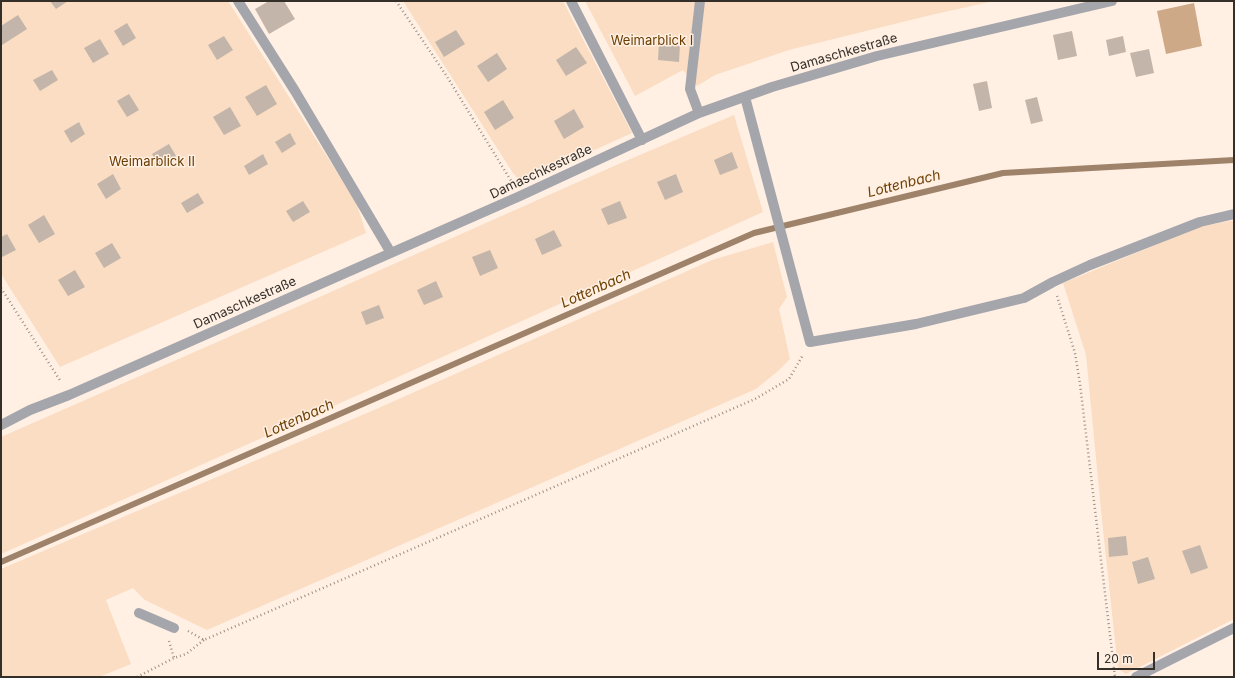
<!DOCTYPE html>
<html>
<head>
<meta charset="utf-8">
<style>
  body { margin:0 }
  #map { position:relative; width:1235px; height:678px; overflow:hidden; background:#fff0e3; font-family:Inter,sans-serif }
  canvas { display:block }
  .frame { position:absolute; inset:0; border:2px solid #352f2a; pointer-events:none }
  .scale { position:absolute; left:1097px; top:652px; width:58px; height:18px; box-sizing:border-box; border:2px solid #352f2a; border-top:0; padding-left:5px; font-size:12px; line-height:14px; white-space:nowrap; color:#352f2a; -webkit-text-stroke:3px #fff0e3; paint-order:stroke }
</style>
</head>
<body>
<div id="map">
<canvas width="1235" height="678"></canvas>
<div class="frame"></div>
<div class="scale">20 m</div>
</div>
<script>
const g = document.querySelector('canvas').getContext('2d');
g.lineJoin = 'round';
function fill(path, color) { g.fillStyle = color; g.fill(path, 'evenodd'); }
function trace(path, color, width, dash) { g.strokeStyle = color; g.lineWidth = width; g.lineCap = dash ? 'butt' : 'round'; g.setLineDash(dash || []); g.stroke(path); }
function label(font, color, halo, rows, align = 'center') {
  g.font = font + ' Inter,sans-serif'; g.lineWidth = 3; g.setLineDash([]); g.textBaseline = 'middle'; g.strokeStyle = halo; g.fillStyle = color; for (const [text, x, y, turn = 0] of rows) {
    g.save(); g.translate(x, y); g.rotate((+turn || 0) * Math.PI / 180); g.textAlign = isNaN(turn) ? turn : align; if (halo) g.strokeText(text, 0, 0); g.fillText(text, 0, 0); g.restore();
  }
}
fill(new Path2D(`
  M1,1H228L356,202L366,233L60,367L1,274Z
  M403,1H563L632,133L522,183L513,173Z
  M585,1H994L931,15L789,50L715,75L697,86L683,70L635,96Z
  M734,115L763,212L356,396L1,554V437L315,299L614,166Z
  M1230,221H1234V619L1126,674L1118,669L1102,520L1086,355L1063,283L1199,227Z
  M773,242L787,297L779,309L790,359L778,371L756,389L207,630L145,600L133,588L106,600L131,664L99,677H1V569L374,410L712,260Z`), '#faddc3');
fill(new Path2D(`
  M1194,3L1202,46L1166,54L1157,11Z`), '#cda988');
trace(new Path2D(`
  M1,562L754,233L1003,173L1234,160`), '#9e836a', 6);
fill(new Path2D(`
  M50,1H68L56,9Z
  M269,1H284L295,19L269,34L255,9Z
  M18,15L27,29L2,45L1,43V26Z
  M127,23L136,38L123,46L114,31Z
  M456,30L465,44L444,57L435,42Z
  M1072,31L1077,56L1058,60L1053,35Z
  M224,36L233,50L217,60L208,45Z
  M1123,36L1126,52L1109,56L1106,40Z
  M100,39L109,54L93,63L84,48Z
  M659,42L680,44L679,62L658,60Z
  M576,47L587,63L566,76L556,60Z
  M1149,49L1154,73L1136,77L1130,53Z
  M497,53L507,69L488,82L477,66Z
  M52,70L58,80L40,91L33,80Z
  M987,81L992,108L979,111L973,84Z
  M266,85L277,104L257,116L245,97Z
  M129,94L139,110L127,117L117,101Z
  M1037,97L1043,121L1031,124L1025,100Z
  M503,100L514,118L495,130L484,112Z
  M230,107L241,126L224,135L213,117Z
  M574,109L584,127L564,139L554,121Z
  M79,122L85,134L71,143L64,131Z
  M290,133L296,144L282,153L275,142Z
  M169,144L176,156L159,166L152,154Z
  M732,152L738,168L720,175L714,160Z
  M263,154L268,164L249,175L244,166Z
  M113,174L121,189L106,199L97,184Z
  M676,174L683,192L665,200L657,182Z
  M198,193L204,203L187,213L181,203Z
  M303,201L310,212L293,222L286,211Z
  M620,201L627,218L608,225L601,209Z
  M44,215L55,234L39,243L28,225Z
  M554,230L562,246L542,255L535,239Z
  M7,234L16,250L2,257L1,255V237Z
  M112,243L121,258L104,268L95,253Z
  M490,250L498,268L480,276L472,257Z
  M75,270L85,287L68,296L58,280Z
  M436,281L443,297L424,305L417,290Z
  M379,305L384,318L366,325L361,312Z
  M1126,536L1128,555L1109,557L1108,538Z
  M1200,545L1208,568L1191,574L1182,551Z
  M1148,557L1155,579L1138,584L1132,562Z`), '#c3b5a9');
trace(new Path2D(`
  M396,1L446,75L513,184
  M1,288L61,382
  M1057,296L1075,353L1080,384L1115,677
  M188,631L204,640L755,399L789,379L803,355
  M169,641L174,658L186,654L204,640
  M137,677L174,658`), '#9a9087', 2.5, [1, 3]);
trace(new Path2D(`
  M238,1L295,91L391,253
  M571,1L642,140
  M745,97L810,342L916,324L1024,298L1053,282L1090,265L1200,222L1234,214
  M699,113L690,89L700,1
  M1,425L30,410L69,395L520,196L699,113L772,87L877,56L1112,1
  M139,613L174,628
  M1136,677L1234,628`), '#a5a5ac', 10);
label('13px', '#6a3c00', '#fff0e3', [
  ["Weimarblick I",652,41],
  ["Weimarblick II",152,162]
]);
label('13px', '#352f2a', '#fff0e3', [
  ["Damaschkestraße",844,53,-16],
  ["Damaschkestraße",541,172,-25],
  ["Damaschkestraße",245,303,-24]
]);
label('italic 14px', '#6e4004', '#fff0e3', [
  ["Lottenbach",904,184,-14],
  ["Lottenbach",596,289,-24],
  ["Lottenbach",299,419,-24]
]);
</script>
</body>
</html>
